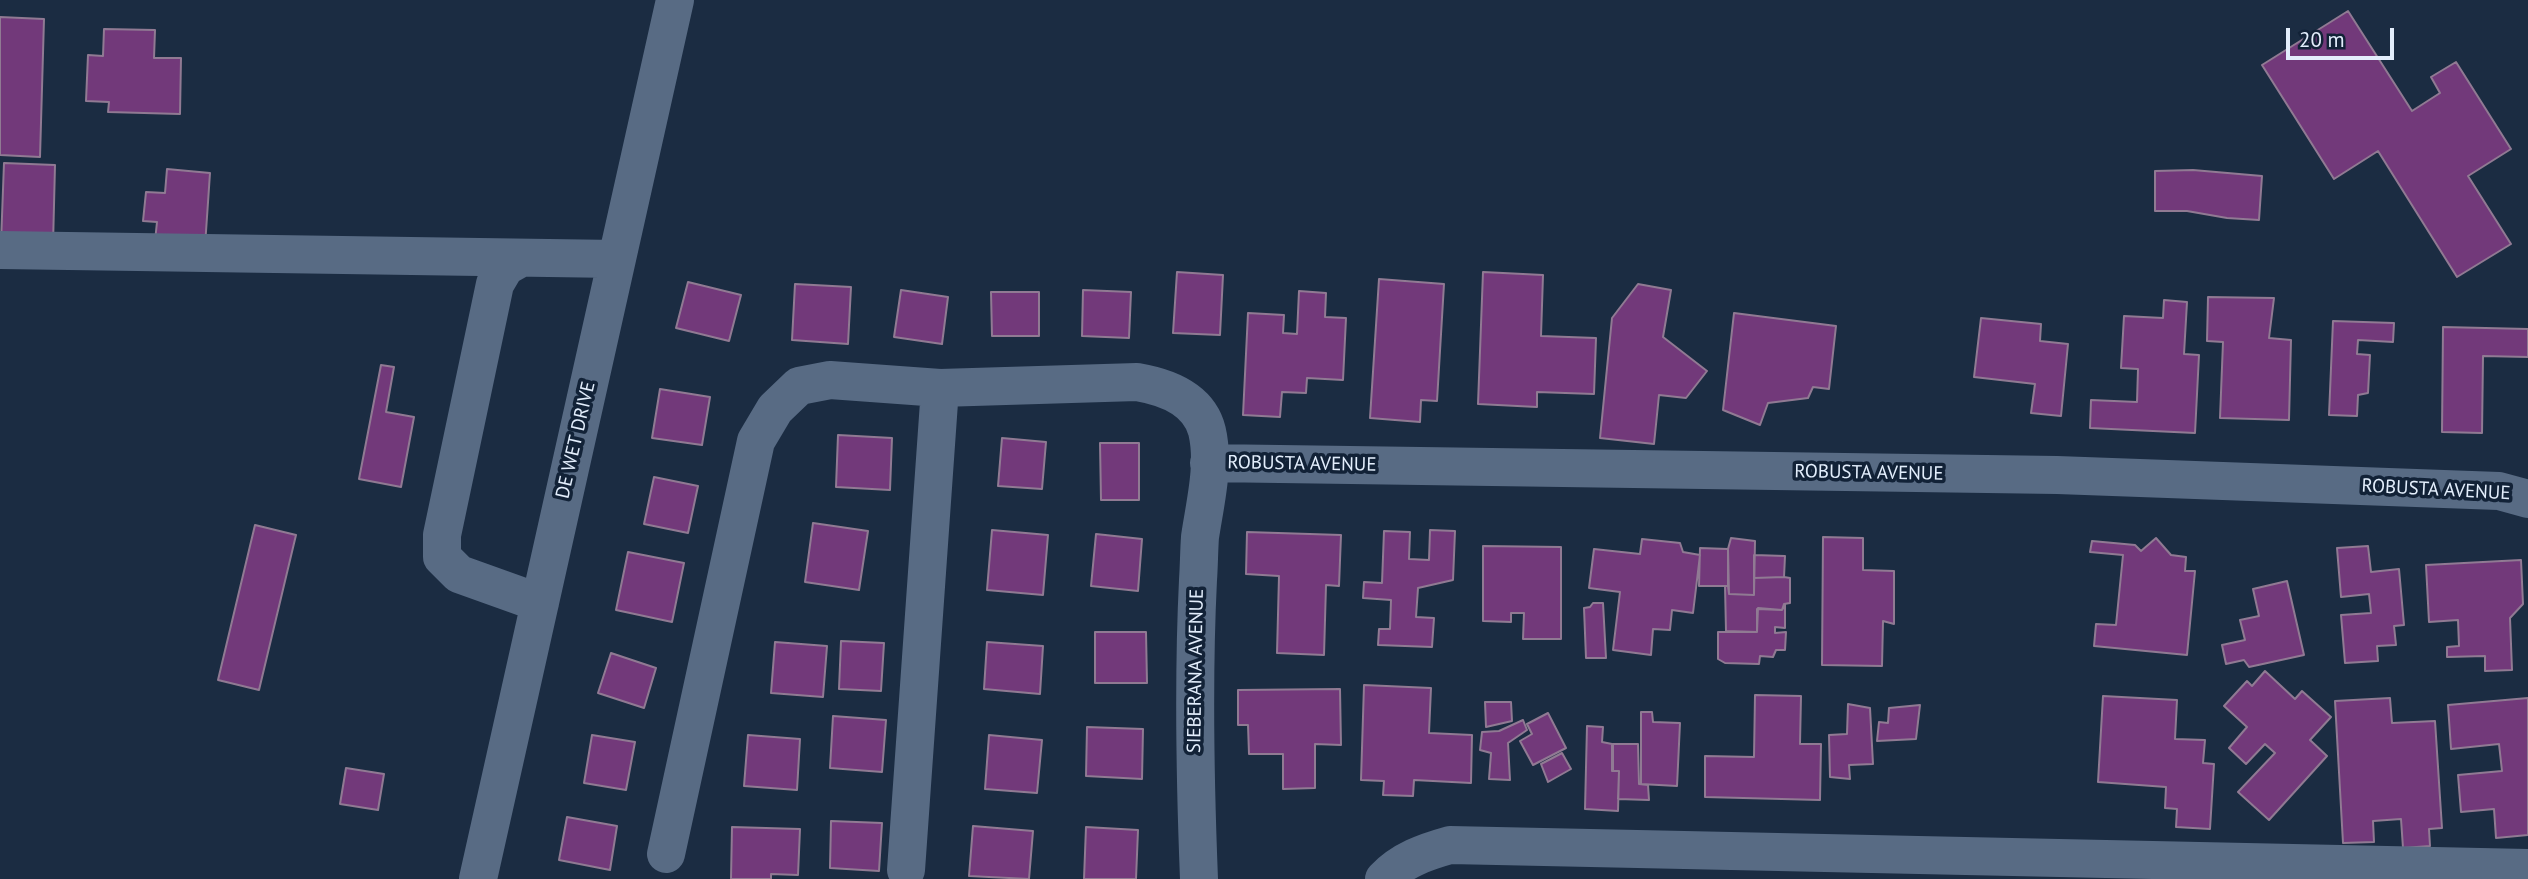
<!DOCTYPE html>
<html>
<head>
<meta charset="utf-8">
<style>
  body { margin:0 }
  #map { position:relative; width:2528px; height:879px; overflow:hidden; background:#1b2c42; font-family:"PT Sans",sans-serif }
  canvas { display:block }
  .scale { position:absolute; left:2286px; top:28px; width:108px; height:32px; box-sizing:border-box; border:4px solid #e3eefc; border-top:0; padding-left:9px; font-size:21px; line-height:24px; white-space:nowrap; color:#e3eefc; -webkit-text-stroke:5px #122237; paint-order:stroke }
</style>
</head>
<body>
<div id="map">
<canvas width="2528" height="879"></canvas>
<div class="scale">20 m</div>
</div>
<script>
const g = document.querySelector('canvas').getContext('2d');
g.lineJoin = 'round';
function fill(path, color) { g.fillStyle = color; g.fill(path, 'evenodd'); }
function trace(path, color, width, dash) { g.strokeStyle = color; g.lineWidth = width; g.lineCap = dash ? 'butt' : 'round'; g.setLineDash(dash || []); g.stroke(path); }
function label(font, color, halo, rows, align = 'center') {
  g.font = font + ' "PT Sans",sans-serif'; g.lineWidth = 7; g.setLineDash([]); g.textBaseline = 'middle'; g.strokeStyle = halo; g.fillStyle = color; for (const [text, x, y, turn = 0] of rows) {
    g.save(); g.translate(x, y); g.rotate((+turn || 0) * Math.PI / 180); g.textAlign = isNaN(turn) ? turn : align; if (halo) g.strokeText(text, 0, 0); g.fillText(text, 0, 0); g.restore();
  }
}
const building = new Path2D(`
  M2348,11L2412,111L2440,93L2431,77L2456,62L2511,149L2468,176L2511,244L2457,277L2378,151L2334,179L2262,65Z
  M0,17L44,19L40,157L0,155Z
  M104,29L155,30L154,58H181L180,114L108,112L109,102L86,101L88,55L103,56Z
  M4,163L55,165L53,245L1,243Z
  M167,169L210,173L205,246L155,241L157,222L143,221L146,192L165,193Z
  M2193,170L2262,176L2259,220L2227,218L2187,211H2155V171Z
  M1177,272L1223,275L1220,335L1173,333Z
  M1483,272L1543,275L1541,336L1596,338L1594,394L1537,392V407L1478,404Z
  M1379,279L1444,284L1437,401L1421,400L1420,422L1370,418Z
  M688,282L741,295L729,341L676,328Z
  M795,284L851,287L848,344L792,340Z
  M1638,284L1671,290L1663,337L1707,371L1686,398L1659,395L1654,444L1600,438L1612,318Z
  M901,290L948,297L942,344L894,337Z
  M1083,290L1131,292L1129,338L1082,336Z
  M1299,291L1326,293L1325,317L1346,318L1343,380L1307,378L1306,393L1282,392L1280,417L1243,415L1248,313L1284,315L1283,333L1297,334Z
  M991,292H1039V336H992Z
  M2208,297L2274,298L2269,338L2291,340L2289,420L2220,418L2223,342L2207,341Z
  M2164,300L2187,302L2184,354L2199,355L2195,433L2090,428L2091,400L2137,402L2138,369L2121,368L2124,316L2163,318Z
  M1734,313L1836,326L1829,389L1813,387L1808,398L1768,403L1760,425L1723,410Z
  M1981,318L2041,324L2040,341L2068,344L2061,416L2031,413L2035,384L1974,377Z
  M2333,321L2394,323L2393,342L2358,340L2357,354L2370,355L2368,393L2358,395L2357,416L2329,415Z
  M2443,327L2528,329V357L2483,356L2482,433L2442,432Z
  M381,365L394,367L386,412L414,417L401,487L359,479Z
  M660,389L710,397L702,445L652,438Z
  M838,435L892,438L890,490L836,487Z
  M1002,438L1046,442L1042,489L998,486Z
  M1100,443H1139V500H1101Z
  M654,477L698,486L688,533L644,524Z
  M813,523L868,531L859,590L805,582Z
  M255,525L296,535L259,690L218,680Z
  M992,530L1048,535L1043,595L987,590Z
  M1430,530L1455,531L1453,580L1418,588L1416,617L1434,618L1432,647L1378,645L1379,629H1390L1391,600L1363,598L1364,582L1382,583L1384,531L1410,532L1409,559L1429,560Z
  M1247,532L1341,535L1339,586L1326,585L1324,655L1277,653L1279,576L1246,574Z
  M1096,534L1142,539L1138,591L1091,586Z
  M1823,537L1863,538V570L1894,571V624L1883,621L1882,666L1822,665Z
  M1731,538L1755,541L1754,595L1729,594L1728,549Z
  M2156,538L2171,555L2186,557L2185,571H2195L2187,655L2094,646L2096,624L2116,625L2123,555L2090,552L2092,541L2135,545L2141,551Z
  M1642,539L1680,543L1683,552L1700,555L1693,613L1672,610L1670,630L1653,629L1651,655L1613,650L1620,592L1589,588L1594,549L1640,554Z
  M1483,546L1561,547V639H1523L1524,613H1511V622L1483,621Z
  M2368,546L2371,572L2399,569L2404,625L2394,626L2396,645L2377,646L2378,661L2345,663L2341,615L2371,613L2369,594L2341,597L2337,548Z
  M1700,548L1728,549V586H1699Z
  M628,552L684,563L672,622L616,610Z
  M1754,555L1785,556L1784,577L1754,578Z
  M2521,560L2523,604L2510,618L2512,670L2485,671V656L2447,657V647L2459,646L2458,620L2429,622L2426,565Z
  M1784,577L1790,578V603L1784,604L1782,610L1758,608L1757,632L1726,631L1725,586H1728L1729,594L1754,595V578Z
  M2287,581L2304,655L2249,667L2244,660L2226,664L2222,645L2245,640L2240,620L2259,616L2253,589Z
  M1593,603H1603L1606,658H1586L1584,608L1590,607Z
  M1785,605V628L1775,627V633L1786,632L1785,650H1776L1773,657L1760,656L1759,664L1725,663L1718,659V632H1757V609L1782,610Z
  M1095,632H1146L1147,683H1095Z
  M841,641L884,643L881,691L839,689Z
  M775,642L827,646L823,697L771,693Z
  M987,642L1043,646L1040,694L984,689Z
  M611,653L656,668L644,708L598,693Z
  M2265,671L2295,699L2302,691L2331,717L2310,740L2327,756L2269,820L2238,792L2275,753L2265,744L2246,764L2229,748L2247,727L2224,706L2247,681L2252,686Z
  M1364,685L1431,688L1429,733L1472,735L1471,783L1414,780L1413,796L1383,795L1384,781L1361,780Z
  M1340,689L1341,745L1315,744V788L1283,789V754H1249L1248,725H1238V690Z
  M1755,695L1801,696L1800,744H1821L1820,800L1705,797V756L1754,757Z
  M2103,696L2177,700L2175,739L2205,740L2203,763L2214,764L2210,829L2176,827L2177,809L2165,808L2166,787L2098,782Z
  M2390,698L2392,723L2435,721L2442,828L2429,829L2430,846L2403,848L2401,819L2373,821L2374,842L2343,843L2335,701Z
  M2528,698V835L2496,838L2494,809L2461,812L2458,775L2502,771L2499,744L2451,749L2448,705Z
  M1485,702H1511L1512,721L1486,727Z
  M1848,704L1870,708L1873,764L1849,765L1850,779L1830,777L1829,735L1847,734Z
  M1920,705L1916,739L1877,741L1879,722L1888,723L1889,708Z
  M1641,712H1652L1653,722L1680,723L1677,786L1641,784Z
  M1548,713L1566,748L1533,765L1520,741L1532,734L1527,724Z
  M833,716L886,720L882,772L830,768Z
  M1523,720L1527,730L1508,743L1510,780L1489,779L1491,753L1480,750L1482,732L1499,731Z
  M1587,726L1603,727L1602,742L1612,744V771H1619L1618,811L1585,809Z
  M1087,727L1143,729L1142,779L1086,776Z
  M592,735L635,742L626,790L584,783Z
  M748,735L800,739L797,790L744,786Z
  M989,735L1042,740L1037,793L985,789Z
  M1613,744H1638L1639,784L1648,785L1649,800L1618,799L1619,771H1613Z
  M1562,753L1571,769L1548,782L1541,764Z
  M346,768L384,774L378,810L340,804Z
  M567,817L617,826L610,870L559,860Z
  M831,821L882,823L879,871L830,868Z
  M973,826L1033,831L1029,879L969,876Z
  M732,827L800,829L798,875L771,874V879H731Z
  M1086,827L1138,830L1136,879H1084Z`);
fill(building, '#72397a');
trace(building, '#907a93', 2);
trace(new Path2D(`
  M0,250L617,259
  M521,258L505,267L495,284L442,535V557L459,574L540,603
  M1209,463L2057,475L2499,491L2528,499
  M666,854L756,441L775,409L799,386L830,380L940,388L1137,382C1166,387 1199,399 1207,431C1215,465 1205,503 1200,537C1199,551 1199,566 1198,580C1193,680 1195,779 1199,879
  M906,870L940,388
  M478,879L675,0
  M1384,879C1402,860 1425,852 1450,845L2528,868`), '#586b84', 38);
label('19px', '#e3eefc', '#122237', [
  ["DE WET DRIVE",576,440,-77],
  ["ROBUSTA AVENUE",1302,464,1],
  ["ROBUSTA AVENUE",1869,473,1],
  ["ROBUSTA AVENUE",2436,490,3],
  ["SIEBERANA AVENUE",1196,671,-89]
]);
</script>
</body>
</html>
